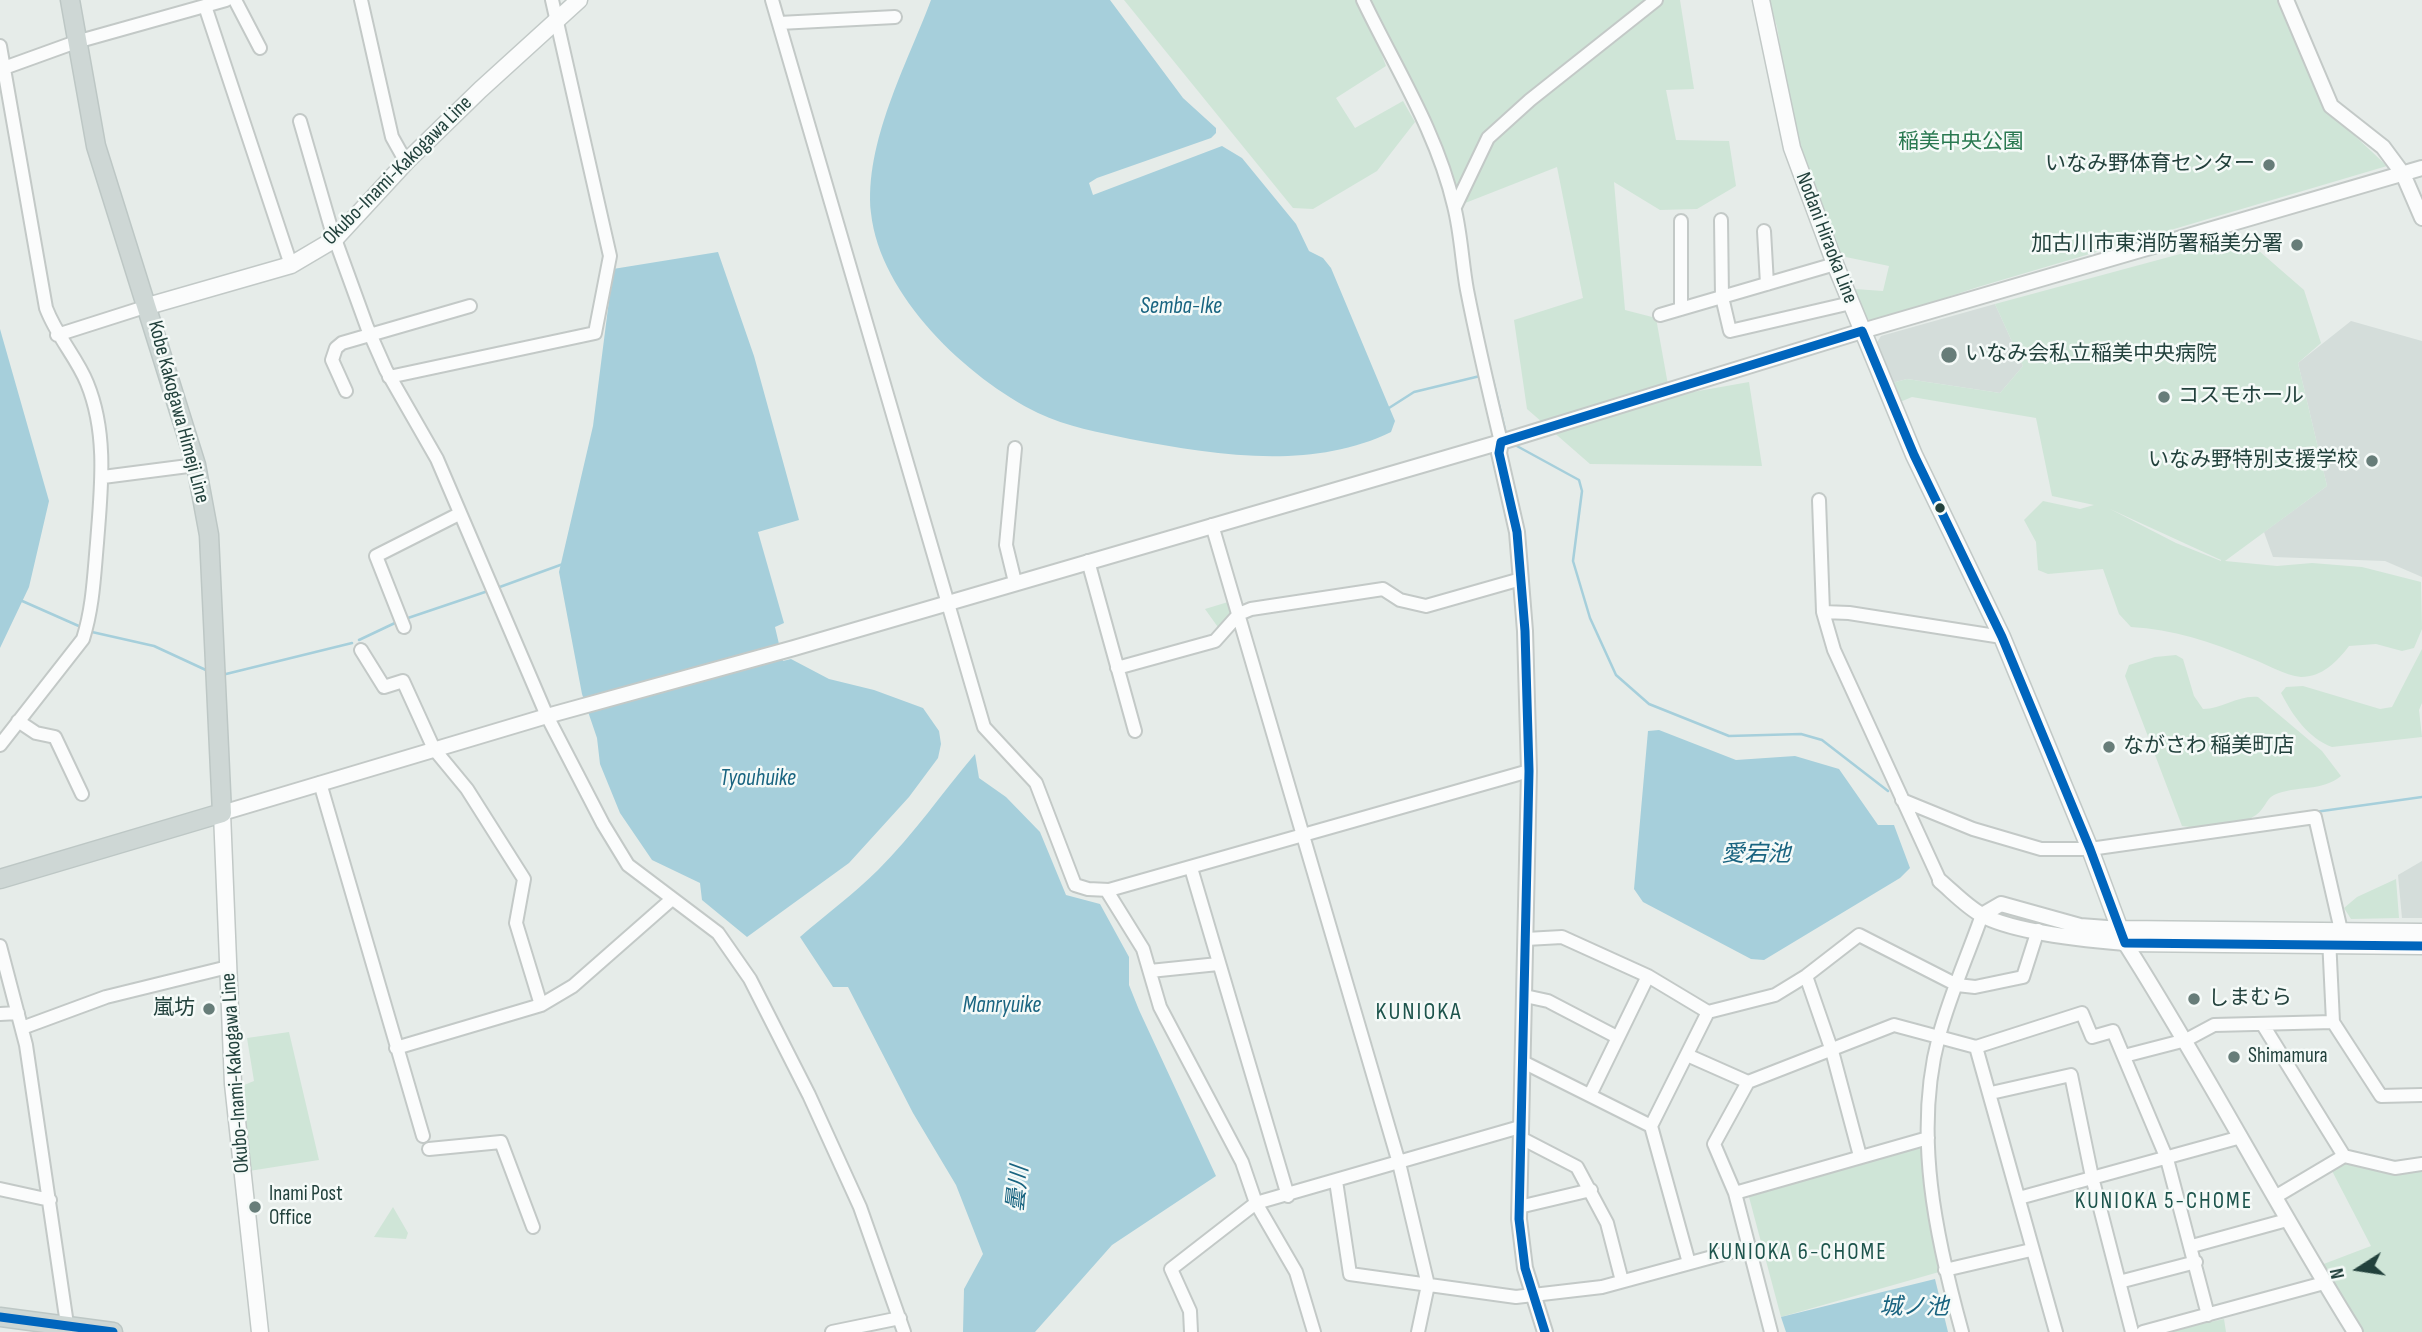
<!DOCTYPE html>
<html>
<head>
<meta charset="utf-8">
<style>
  body { margin:0 }
  #map { position:relative; width:2422px; height:1332px; overflow:hidden; background:#e6ece9; font-family:"Sofia Sans Condensed",sans-serif }
  canvas { display:block }
  .north { position:absolute; left:2324px; top:1234px; width:70px; height:70px; -webkit-text-stroke:5px #f5faf8; paint-order:stroke; rotate:258deg; font-size:19px; font-weight:700; line-height:28px; text-align:center; color:#22413c }
  .north::after { content:''; display:block; margin:auto; width:24px; height:32px; background:#22413c; clip-path:polygon(50% 0,100% 100%,50% 72%,0 100%) }
</style>
</head>
<body>
<div id="map">
<canvas width="2422" height="1332"></canvas>
<div class="north">N</div>
</div>
<script>
const g = document.querySelector('canvas').getContext('2d');
g.lineJoin = 'round';
function fill(path, color) { g.fillStyle = color; g.fill(path, 'evenodd'); }
function trace(path, color, width, dash) { g.strokeStyle = color; g.lineWidth = width; g.lineCap = dash ? 'butt' : 'round'; g.setLineDash(dash || []); g.stroke(path); }
function label(font, color, halo, rows, align = 'center') {
  g.font = font + ' "Sofia Sans Condensed","Noto Sans JP",sans-serif'; g.lineWidth = 5; g.setLineDash([]); g.textBaseline = 'middle'; g.strokeStyle = halo; g.fillStyle = color; for (const [text, x, y, turn = 0] of rows) {
    g.save(); g.translate(x, y); g.rotate((+turn || 0) * Math.PI / 180); g.textAlign = isNaN(turn) ? turn : align; if (halo) g.strokeText(text, 0, 0); g.fillText(text, 0, 0); g.restore();
  }
}
fill(new Path2D(`
  M1995,304L2023,366L2000,393L1907,379L1892,383L1876,344L1881,336Z
  M2351,321L2422,341V577L2385,561L2273,557L2264,532L2327,486L2298,363Z
  M2422,861V918H2402L2398,875Z`), '#d4ddda');
fill(new Path2D(`
  M1124,0H1361L1386,66L1336,98L1355,128L1403,101L1415,122L1377,171L1313,209L1293,208Z
  M1364,0H1680L1694,89L1666,90L1676,140L1729,141L1736,186L1697,209L1660,210L1614,182L1625,310L1656,318L1670,396L1749,382L1762,466L1590,464L1527,409L1514,320L1583,298L1557,167L1455,207L1415,104Z
  M1769,0H2287L2341,114L2355,136L2387,166L1978,287L1873,322L1864,317L1855,289L1883,291L1889,266L1841,256L1796,146L1777,27Z
  M2243,237L2304,290L2321,343L2298,363L2327,486L2225,561L2277,566L2312,563L2362,567L2421,582L2422,629L2414,648L2402,651L2376,644L2349,646C2337,662 2322,677 2301,677C2285,676 2265,663 2250,658C2212,642 2172,629 2131,627L2119,614L2103,569L2048,574L2038,570L2036,542L2024,520L2043,501L2080,509L2094,505L2052,496L2036,418L1912,397L1900,402L1892,383L1907,379L2000,393L2023,366L1995,304ZM2110,509L2221,560V561L2176,543Z
  M1228,602L1232,616L1220,630L1205,609Z
  M2422,649V703L2419,710L2422,737L2332,747C2308,738 2293,716 2281,693L2286,687L2303,686L2380,709L2392,707Z
  M2176,655L2183,659L2194,696L2203,709C2223,709 2238,695 2258,697L2322,751L2341,776C2322,792 2296,785 2274,795C2266,799 2264,810 2256,815C2236,829 2205,830 2182,826L2125,676L2129,665L2155,657Z
  M2396,879L2399,918L2351,919L2344,908L2357,897Z
  M289,1032L319,1160L249,1171L239,1087L254,1081L247,1038Z
  M1922,1148L1939,1272L1781,1317L1749,1197L1757,1187Z
  M2349,1162L2422,1167V1332H2361L2321,1265L2371,1246L2331,1169Z
  M393,1207L408,1233L406,1239L374,1237Z
  M2224,1319L2226,1332H2165Z`), '#cfe5d7');
fill(new Path2D(`
  M931,0H1110L1183,98L1216,128V133L1211,138L1097,178L1089,183L1093,195L1222,146L1242,158L1296,224L1309,251L1323,258L1331,268L1395,421L1391,432C1311,471 1214,455 1130,439C1099,432 1067,427 1038,413C967,378 880,296 871,213C864,143 907,64 931,0Z
  M718,252L754,356L799,520L758,532L784,623L775,627L783,661L791,659L829,679L874,690L923,708L939,731L941,744L938,758L909,797L849,863L747,937L702,900L700,883L652,860L620,813L600,764L597,738L582,694L559,572L593,426L613,269Z
  M0,329L49,501L29,587L0,648Z
  M1659,730L1736,760L1795,756L1839,769L1878,825H1894L1910,868L1900,878L1764,960L1751,959L1643,902L1634,889L1648,731Z
  M975,754L979,778L1006,797L1040,832L1066,895L1100,904L1129,957V985L1139,1010L1216,1176L1112,1245L1035,1332H963L964,1289L983,1254L956,1185L913,1113L848,987H833L800,937C825,915 854,894 878,870C914,834 942,793 975,754Z
  M1935,1279L1948,1332H1786L1781,1317Z`), '#a6cfdb');
trace(new Path2D(`
  M1493,380L1506,434
  M1389,408L1414,392L1480,376
  M1515,445L1579,480L1582,491L1573,561L1590,618L1616,675L1649,704L1729,736L1801,734L1822,740L1888,791
  M497,588L563,564
  M20,600L81,627
  M405,619L488,591
  M92,632L154,646L208,671
  M359,640L397,622
  M226,674L352,643
  M2315,812L2422,797
  M2183,830L2239,822`), '#a6cfdb', 2.5);
const minor = new Path2D(`
  M235,0L260,48
  M361,0L392,137L406,162
  M772,0L984,727L1036,783L1075,885L1088,889L1109,890L1529,771
  M1363,0C1395,67 1437,132 1454,206C1461,233 1462,263 1467,290C1477,341 1489,392 1501,442
  M205,6L291,265
  M779,23L895,17
  M0,46L46,308C57,337 77,358 87,383C108,434 101,490 97,543C94,576 93,607 83,639L0,745
  M4,68L76,42L226,0
  M300,121L331,228L367,327L386,370L437,459L547,716L603,824L628,865L718,933L750,979L809,1095L860,1207L904,1332
  M1455,207L1488,138L1530,100L1656,0
  M1721,220L1722,297L1730,331L1851,303
  M1681,221V309
  M1764,231L1767,284
  M1660,315L1835,264
  M57,335L148,306
  M389,377L595,333L610,256L552,0
  M346,391L332,360L336,348L342,343L470,306
  M103,477L196,465
  M1819,500L1823,612
  M1212,525L1399,1163L1428,1285L1418,1332
  M1088,561L1135,731
  M1015,582L1006,545L1015,448
  M404,627L376,556L459,514
  M361,650L384,687L403,681L434,749L467,789L524,879L516,923L541,1005
  M1117,668L1215,641L1239,614L1251,609L1383,589L1400,600L1426,606L1521,579
  M18,721L36,733L55,737L82,794
  M320,783L423,1136
  M1902,800L1973,829L2041,849H2090L2315,817L2343,939
  M1191,868L1288,1196
  M1940,881L1834,650L1823,612L1849,613L2002,637
  M1107,891L1143,949L1160,1007L1242,1162L1256,1203L1296,1272L1314,1332
  M2329,938L2333,1022L2381,1096L2422,1095
  M1526,939L1562,937L1648,976L1708,1012L1775,995L1806,976L1859,935L1957,985L1975,987L2023,977L2038,930
  M0,946L26,1045L68,1331
  M1150,971L1218,964
  M1806,976L1832,1051L1860,1156
  M1525,996L1548,1001L1617,1037
  M0,1014L18,1013
  M2263,1025L2344,1156
  M22,1028L106,997L228,967
  M1976,1047L2056,1332
  M396,1048L541,1005L573,986L672,899
  M1687,1055L1748,1082
  M2124,1056L2186,1040L2214,1025L2333,1022
  M1523,1062L1651,1126
  M1991,1093L2071,1075L2092,1177L2132,1332
  M1590,1095L1648,976
  M1521,1138L1577,1167L1607,1223L1622,1281
  M429,1149L501,1142L533,1227
  M1336,1181L1350,1274L1516,1297L1602,1287L1749,1247
  M0,1189L50,1200
  M1735,1193L1714,1144L1748,1082L1894,1025L1976,1047L2082,1013L2092,1037L2113,1031L2167,1159L2208,1315
  M2275,1197L2344,1156L2395,1168L2422,1164
  M2019,1198L2241,1137
  M1519,1207L1591,1190
  M2192,1246L2287,1220
  M1689,1263L1651,1126L1708,1012
  M1945,1270L2031,1250
  M2119,1282L2196,1262
  M832,1332L900,1318
  M1191,1332L1190,1311L1171,1269L1256,1203L1520,1127
  M1771,1332L1735,1193L1928,1138
  M1962,1332C1936,1238 1913,1134 1939,1036C1950,995 1968,955 1982,915
  M2143,1332L2324,1283`);
const tertiary = new Path2D(`
  M2286,0L2331,106L2383,147L2403,174L2422,218
  M1501,442L1499,453L1517,532L1525,631L1529,771L1519,1219L1525,1268L1545,1332
  M222,813L547,716L794,648L1501,442L1862,331L2422,168
  M1940,881C1953,892 1967,907 1982,915C2013,932 2089,940 2125,943C2206,1070 2275,1204 2355,1332
  M1982,915L2001,904L2080,926L2120,929`);
const secondary = new Path2D(`
  M1761,0L1792,148L1835,264L1914,455L2002,637L2090,849L2125,943L2422,946
  M148,306L291,265L335,239L406,162L480,90L579,0
  M222,813L233,1084L260,1332
  M2120,929L2422,932`);
const primary = new Path2D(`
  M0,879L222,813L209,535L196,465L96,146L70,0
  M0,1317L113,1332`);
trace(minor, '#c3c9c7', 16);
trace(tertiary, '#c3c9c7', 18);
trace(secondary, '#c2c9c7', 19);
trace(primary, '#bdc7c5', 21);
trace(minor, '#fbfcfc', 12);
trace(tertiary, '#fbfcfc', 14);
trace(secondary, '#fbfcfc', 16);
trace(primary, '#ced7d5', 18);
trace(new Path2D(`
  M0,1317L113,1332
  M1545,1332L1525,1268L1519,1219L1529,771L1525,631L1517,532L1499,453L1501,442L1862,331L1914,455L2002,637L2090,849L2125,943L2422,946`), '#0065bd', 9);
for (const [x, y, r, color] of [
  [2269,165,7,"#677d79"],
  [2297,245,7,"#677d79"],
  [1949,355,9,"#677d79"],
  [2164,397,7,"#677d79"],
  [2372,461,7,"#677d79"],
  [1940,508,6,"#22413c"],
  [2109,747,7,"#677d79"],
  [2194,999,7,"#677d79"],
  [209,1009,7,"#677d79"],
  [2234,1057,7,"#677d79"],
  [255,1207,7,"#677d79"]
]) { const dot = new Path2D(); dot.arc(x, y, r, 0, 2 * Math.PI); g.fillStyle = color; g.fill(dot); trace(dot, '#f5faf8', 2.5); }
label('21px', '#2a7951', '#f5faf8', [
  ["稲美中央公園",1961,143]
]);
label('21px', '#22413c', '#f5faf8', [
  ["いなみ野体育センター",2255,165,"right"],
  ["加古川市東消防署稲美分署",2283,245,"right"],
  ["いなみ会私立稲美中央病院",1965,355],
  ["コスモホール",2178,397],
  ["いなみ野特別支援学校",2358,461,"right"],
  ["ながさわ 稲美町店",2123,747],
  ["しまむら",2208,999],
  ["嵐坊",195,1009,"right"],
  ["Shimamura",2248,1057],
  ["Inami Post",269,1195],
  ["Office",269,1219]
], 'left');
label('21px', '#22413c', '#f5faf8', [
  ["Okubo-Inami-Kakogawa Line",398,171,-45],
  ["Nodani Hiraoka Line",1826,238,69],
  ["Kobe Kakogawa Himeji Line",178,412,75],
  ["Okubo-Inami-Kakogawa Line",236,1073,-94]
]);
label('italic 23px', '#196480', '#f5faf8', [
  ["Semba-Ike",1181,307],
  ["Tyouhuike",758,779],
  ["愛宕池",1756,855],
  ["Manryuike",1002,1006],
  ["曇川",1019,1189,-84],
  ["城ノ池",1914,1308]
]);
g.letterSpacing = '2px';
label('23px', '#1d544c', '#f5faf8', [
  ["KUNIOKA 5-CHOME",2164,1202],
  ["KUNIOKA 6-CHOME",1798,1253]
]);
g.letterSpacing = '0px';
g.letterSpacing = '2px';
label('24px', '#1d544c', '#f5faf8', [
  ["KUNIOKA",1419,1013]
]);
g.letterSpacing = '0px';
</script>
</body>
</html>
